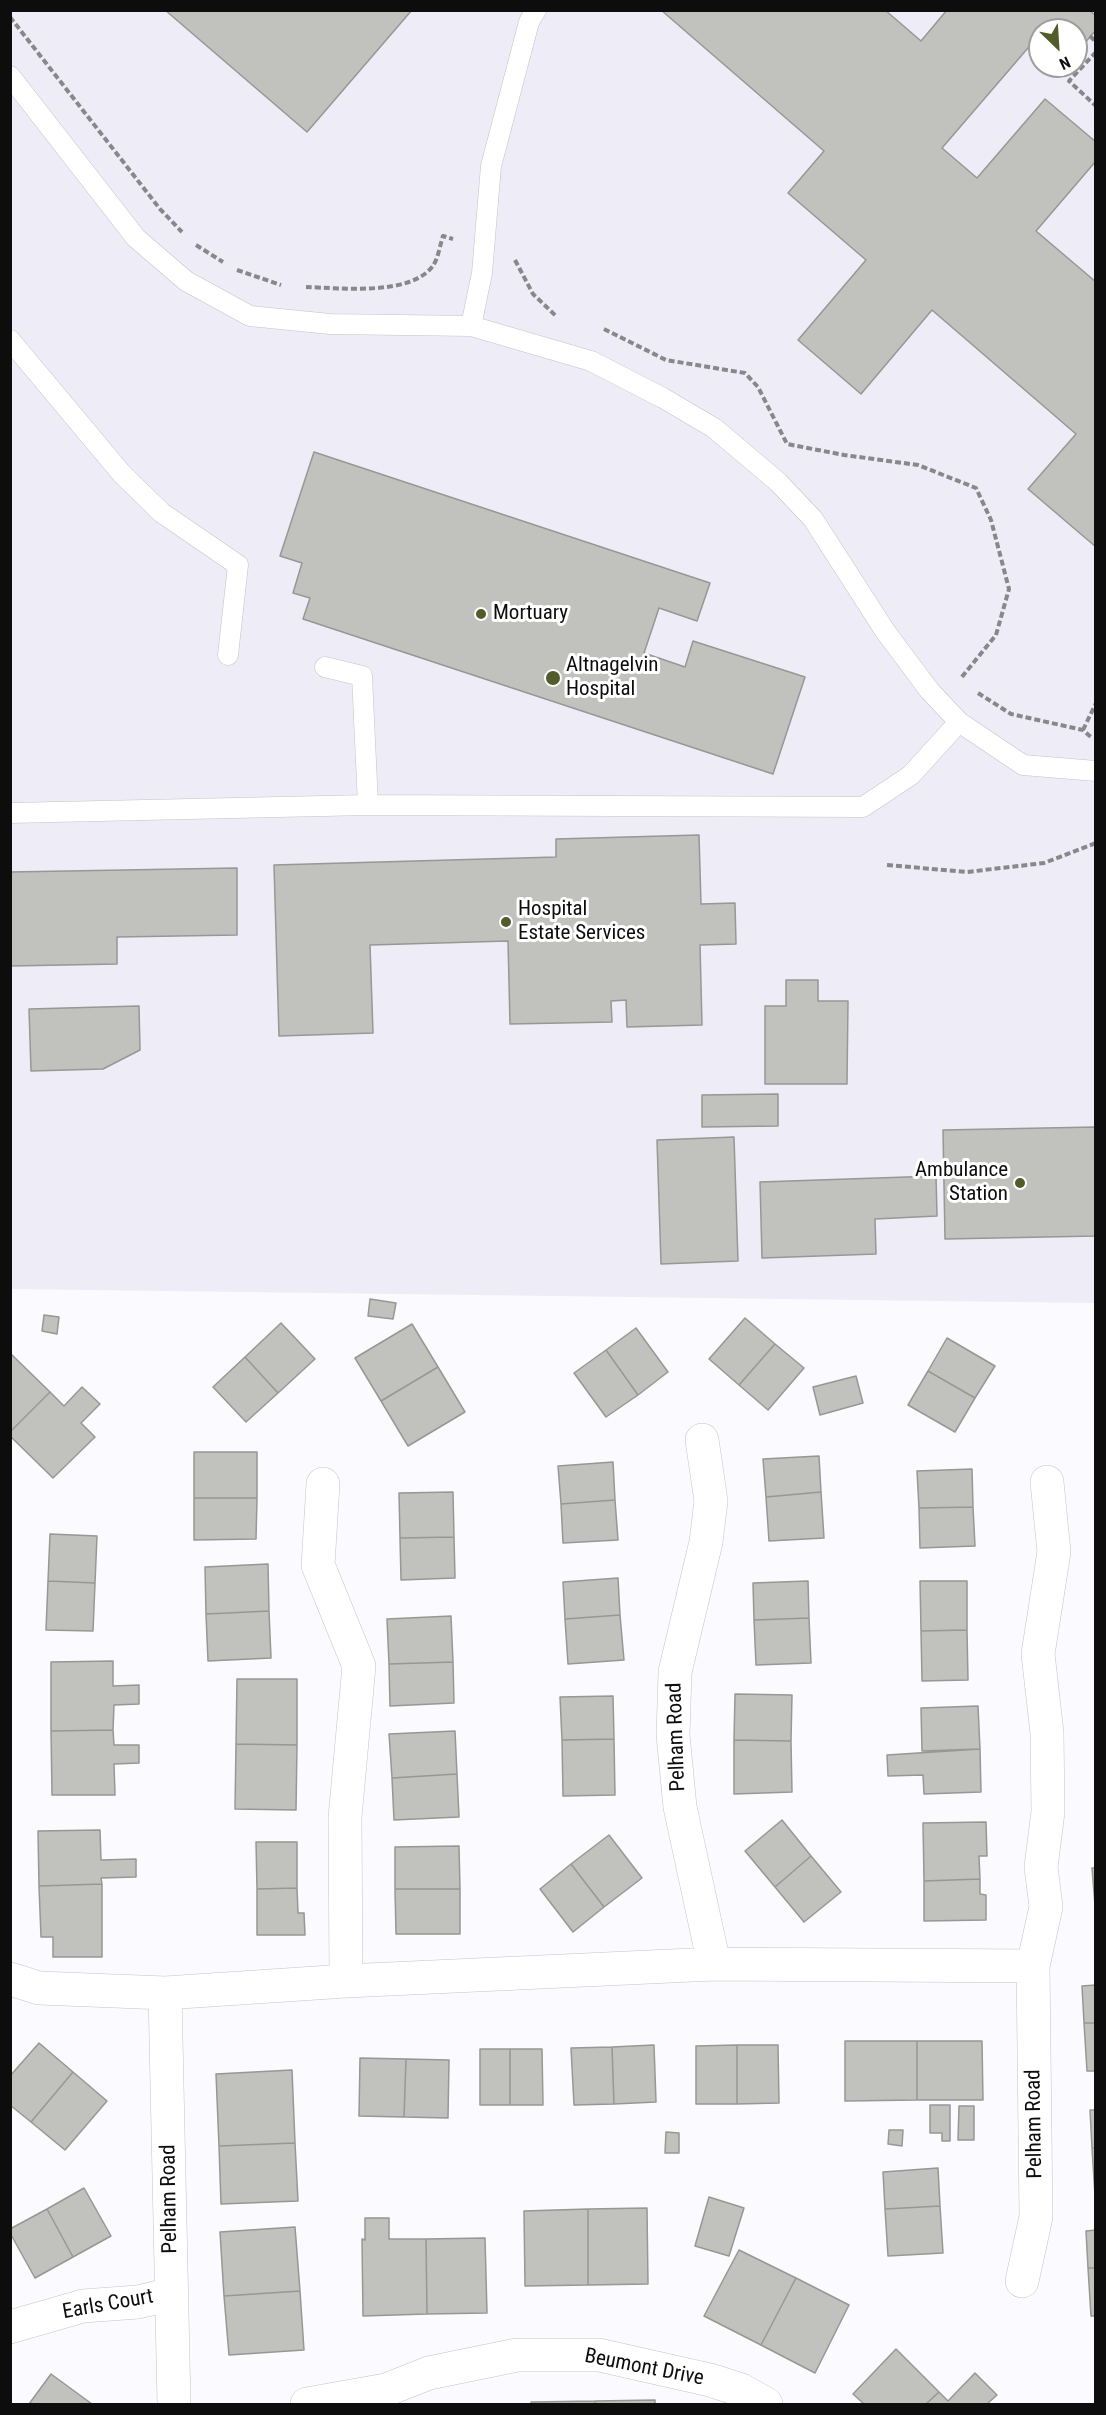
<!DOCTYPE html>
<html>
<head>
<meta charset="utf-8">
<style>
  body { margin:0 }
  #map { position:relative; width:1106px; height:2415px; overflow:hidden; background:#fbfafe; font-family:"Roboto Condensed",sans-serif }
  canvas { display:block }
  .frame { position:absolute; inset:0; border:12px solid #0d0d0e; pointer-events:none }
  .north { position:absolute; left:1028px; top:18px; width:60px; height:60px; box-sizing:border-box; background:#fff; border:2px solid #9e9e9f; border-radius:50%; rotate:155deg; font-size:16px; font-weight:700; line-height:24px; text-align:center; color:#0d0d0e }
  .north::after { content:''; display:block; margin:auto; width:21px; height:27px; background:#525b2a; clip-path:polygon(50% 0,100% 100%,50% 72%,0 100%) }
</style>
</head>
<body>
<div id="map">
<canvas width="1106" height="2415"></canvas>
<div class="frame"></div>
<div class="north">N</div>
</div>
<script>
const g = document.querySelector('canvas').getContext('2d');
g.lineJoin = 'round';
function fill(path, color) { g.fillStyle = color; g.fill(path, 'evenodd'); }
function trace(path, color, width, dash) { g.strokeStyle = color; g.lineWidth = width; g.lineCap = dash ? 'butt' : 'round'; g.setLineDash(dash || []); g.stroke(path); }
function label(font, color, halo, rows, align = 'center') {
  g.font = font + ' "Roboto Condensed",sans-serif'; g.lineWidth = 6; g.setLineDash([]); g.textBaseline = 'middle'; g.strokeStyle = halo; g.fillStyle = color; for (const [text, x, y, turn = 0] of rows) {
    g.save(); g.translate(x, y); g.rotate((+turn || 0) * Math.PI / 180); g.textAlign = isNaN(turn) ? turn : align; if (halo) g.strokeText(text, 0, 0); g.fillText(text, 0, 0); g.restore();
  }
}
fill(new Path2D(`
  M11,11H1095V1303L11,1289ZM1040,30H1076V66H1040Z`), '#eeecf7');
const building = new Path2D(`
  M165,10H412L307,132Z
  M661,10H885L921,41L947,10H1089L1096,16V30L1077,52L1076,30H1051L1047,26L1044,30H1040V34L942,148L977,178L1045,99L1096,142V161L1036,231L1096,282V547L1028,489L1076,434L932,310L861,394L798,340L866,260L788,193L824,151Z
  M314,452L710,583L697,621L659,608L644,653L685,667L693,641L805,677L773,774L303,619L310,598L293,593L302,563L280,556Z
  M699,835L701,904L735,903L736,944L700,945L702,1025L627,1027L626,1000L611,1001L612,1022L510,1024L508,941L370,945L373,1033L279,1036L274,865L556,857V839Z
  M237,868V935L117,937V964L10,966V872Z
  M786,980H818V1001H848L847,1084H765V1006H786Z
  M139,1006L140,1050L103,1069L31,1071L29,1009Z
  M778,1094V1126L702,1127V1095Z
  M1096,1127V1236L945,1239L943,1130Z
  M734,1137L738,1261L661,1264L657,1140Z
  M936,1176L937,1216L875,1219L876,1254L762,1258L760,1182Z
  M370,1299L396,1303L393,1319L368,1316Z
  M44,1315L59,1317L57,1334L42,1331Z
  M745,1318L775,1344L739,1385L709,1359Z
  M281,1323L315,1359L278,1393L245,1357Z
  M412,1324L438,1367L381,1401L355,1358Z
  M636,1328L668,1372L638,1395L606,1350Z
  M947,1338L995,1366L975,1398L928,1371Z
  M775,1344L804,1368L768,1410L739,1385Z
  M606,1350L638,1395L606,1417L574,1373Z
  M10,1353L50,1392L10,1432Z
  M245,1357L278,1393L246,1422L213,1387Z
  M438,1367L465,1412L408,1446L381,1401Z
  M928,1371L975,1398L955,1432L908,1405Z
  M856,1376L863,1403L820,1415L813,1387Z
  M82,1387L100,1404L81,1423L95,1437L53,1478L10,1436V1432L50,1392L64,1406Z
  M194,1452H257V1498H194Z
  M819,1456L821,1492L766,1497L763,1459Z
  M613,1462L615,1500L561,1504L558,1466Z
  M972,1469L973,1507L919,1508L917,1471Z
  M453,1492L454,1537L400,1538L399,1493Z
  M821,1492L824,1538L769,1541L766,1497Z
  M194,1498H257L256,1539L194,1540Z
  M615,1500L618,1540L563,1543L561,1504Z
  M973,1507L975,1546L920,1548L919,1508Z
  M50,1534L97,1536L95,1583L48,1581Z
  M454,1537L455,1578L401,1580L400,1538Z
  M268,1564L269,1611L206,1614L205,1567Z
  M618,1578L620,1615L565,1619L563,1582Z
  M48,1581L95,1583L93,1631L46,1630Z
  M808,1581L809,1618L754,1620L753,1583Z
  M920,1581H967V1630L921,1631Z
  M269,1611L271,1658L208,1661L206,1614Z
  M620,1615L624,1660L568,1664L565,1619Z
  M451,1616L453,1662L389,1664L387,1619Z
  M809,1618L811,1663L756,1665L754,1620Z
  M967,1630L968,1680L922,1681L921,1631Z
  M113,1661V1686L139,1685V1704L114,1705L113,1730L51,1731V1662Z
  M453,1662L454,1703L390,1706L389,1664Z
  M237,1679H297V1745L236,1744Z
  M735,1694L792,1695L791,1741L734,1740Z
  M613,1696L614,1739L562,1740L560,1697Z
  M978,1706L980,1749L922,1751L921,1708Z
  M113,1730L114,1745H139V1763L114,1764L115,1795H52L51,1731Z
  M455,1731L457,1774L392,1778L389,1734Z
  M614,1739L615,1795L563,1796L562,1740Z
  M734,1740L791,1741L792,1792L734,1794Z
  M236,1744L297,1745L296,1810L235,1809Z
  M980,1749L981,1792L924,1794L923,1775L888,1776L887,1755Z
  M457,1774L459,1817L394,1820L392,1778Z
  M782,1820L811,1856L775,1887L745,1851Z
  M986,1822L987,1856H979L980,1879L924,1881L923,1823Z
  M100,1830L101,1860L136,1859V1877L101,1878L102,1884L39,1886L38,1831Z
  M609,1835L642,1878L604,1907L571,1864Z
  M256,1842H297V1888L257,1889Z
  M459,1846L460,1889H395V1847Z
  M811,1856L841,1892L804,1922L775,1887Z
  M571,1864L604,1907L573,1932L540,1889Z
  M1092,1868H1096V1905H1095Z
  M980,1879V1894L986,1895V1920L924,1921V1881Z
  M102,1884V1957H53V1937H41L39,1886Z
  M297,1888L298,1913H304L305,1935H257V1889Z
  M395,1889H460V1934H396Z
  M1096,1985V2023H1084L1082,1986Z
  M1084,2023H1096V2071H1087Z
  M845,2041H917V2100L845,2101Z
  M917,2041H982L983,2100H917Z
  M39,2043L73,2072L31,2122L10,2105V2076Z
  M654,2045L656,2102L614,2104L612,2047Z
  M737,2045H778L779,2103L737,2104Z
  M737,2045V2104H696V2046Z
  M612,2047L614,2104L574,2105L571,2048Z
  M480,2049H510V2105H480Z
  M510,2049H542L543,2105H510Z
  M360,2058L406,2059L404,2117L359,2116Z
  M406,2059L449,2060L448,2118L404,2117Z
  M292,2070L295,2143L219,2146L216,2074Z
  M73,2072L107,2101L65,2150L31,2122Z
  M930,2105H950V2141H942V2133H930Z
  M959,2106H974V2140H958Z
  M1090,2110H1096V2148H1092Z
  M889,2130H903L902,2146L888,2144Z
  M666,2132L679,2133V2153H665Z
  M295,2143L298,2201L221,2204L219,2146Z
  M1092,2148H1096V2196H1095Z
  M938,2168L940,2206L885,2209L883,2172Z
  M84,2188L111,2236L73,2257L47,2209Z
  M709,2197L744,2208L729,2256L695,2246Z
  M940,2206L943,2253L888,2256L885,2209Z
  M647,2208L648,2284L588,2285V2209Z
  M47,2209L73,2257L35,2278L10,2233V2229Z
  M588,2209V2285L525,2286L524,2211Z
  M365,2218H389V2239H426L427,2314L363,2316L362,2239L365,2240Z
  M295,2227L300,2291L224,2296L220,2232Z
  M1096,2230V2268H1088L1086,2231Z
  M485,2238L487,2313L427,2314L426,2239Z
  M739,2250L796,2278L761,2345L704,2316Z
  M1088,2268H1096V2316H1091Z
  M796,2278L849,2305L815,2373L761,2345Z
  M300,2291L304,2350L229,2355L224,2296Z
  M896,2349L939,2392L926,2404H864L853,2394Z
  M975,2373L997,2395L987,2404H926L939,2392L948,2401Z
  M51,2374L92,2404H29Z
  M655,2400V2404H595V2401Z
  M595,2401V2404H531V2402Z`);
fill(building, '#c1c2be');
trace(building, '#979794', 1.5);
const lane = new Path2D(`
  M10,76L136,238L186,281L250,316L330,324L471,326L591,361L663,398L714,428L778,482L813,519L885,631L929,690L959,722L1023,765L1096,771
  M471,326L482,273L491,166L529,22L536,10
  M10,340L122,474L162,513L238,565L228,655
  M325,667L362,676L368,805
  M10,813L368,805L863,807L911,775L959,722`);
const street = new Path2D(`
  M702,1440L711,1501L706,1542L675,1672L673,1735L680,1807L714,1964
  M323,1484L318,1565L359,1666L345,1817L346,1981
  M10,1979L39,1988L165,1993L346,1981L714,1964L1033,1966
  M165,1993L174,2404
  M1022,2281L1036,2217L1033,1966L1046,1907L1041,1867L1048,1812L1047,1733L1038,1654L1054,1552L1047,1482
  M10,2327L83,2306L138,2302L171,2294
  M307,2404L386,2390L429,2373L517,2355H599L710,2380L741,2390L766,2404`);
trace(lane, '#c4c3c7', 21);
trace(street, '#c4c3c7', 34);
trace(new Path2D(`
  M10,17L160,209L182,232
  M1090,36L1096,42
  M1096,52L1069,81L1096,106
  M196,245L223,262
  M515,260L533,294L556,316
  M237,270L281,285
  M306,287C340,288 409,296 432,267C438,260 440,245 443,236L453,239
  M604,329L666,360L745,373L758,387L787,444L844,455L918,465L976,488L991,520L1009,589L996,635L961,678
  M978,693L1011,714L1083,730L1092,738
  M1083,730L1096,703
  M887,865L967,872L1044,863L1096,843`), '#88878a', 4, [6, 3]);
trace(lane, '#fff', 20);
trace(street, '#fff', 33);
for (const [x, y, r, color] of [
  [481,614,6,"#525b2a"],
  [553,678,8,"#525b2a"],
  [506,922,6,"#525b2a"],
  [1020,1183,6,"#525b2a"]
]) { const dot = new Path2D(); dot.arc(x, y, r, 0, 2 * Math.PI); g.fillStyle = color; g.fill(dot); trace(dot, '#fff', 2); }
label('21px', '#0d0d0e', '#fff', [
  ["Mortuary",493,614],
  ["Altnagelvin",566,666],
  ["Hospital",566,690],
  ["Hospital",518,910],
  ["Estate Services",518,934],
  ["Ambulance",1008,1171,"right"],
  ["Station",1008,1195,"right"]
], 'left');
label('21px', '#0d0d0e', '#fff', [
  ["Pelham Road",677,1737,-92],
  ["Pelham Road",1035,2124,-91],
  ["Pelham Road",170,2199,-91],
  ["Earls Court",108,2305,-10],
  ["Beumont Drive",644,2368,11]
]);
</script>
</body>
</html>
